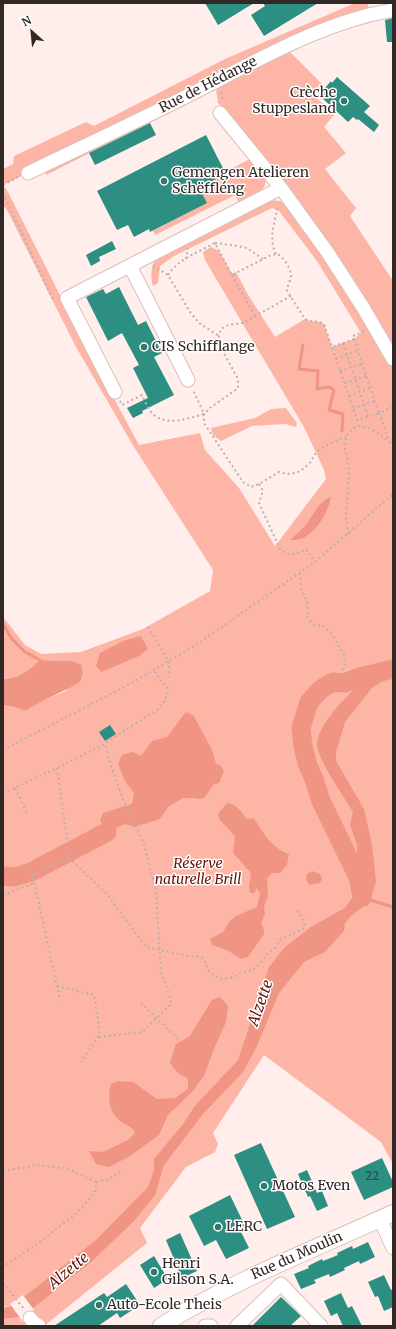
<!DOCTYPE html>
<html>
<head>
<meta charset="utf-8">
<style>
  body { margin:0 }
  #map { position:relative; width:396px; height:1329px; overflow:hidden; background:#ffeeeb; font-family:Merriweather,serif }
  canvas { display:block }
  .frame { position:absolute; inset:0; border:4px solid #322826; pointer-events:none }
  .north { position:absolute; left:12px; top:12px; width:40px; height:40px; -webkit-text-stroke:3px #fff; paint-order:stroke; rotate:333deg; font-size:11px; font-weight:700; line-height:16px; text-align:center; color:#322826 }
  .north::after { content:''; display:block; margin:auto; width:14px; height:18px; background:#322826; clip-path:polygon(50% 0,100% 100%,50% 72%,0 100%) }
</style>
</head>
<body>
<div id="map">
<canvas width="396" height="1329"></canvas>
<div class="frame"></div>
<div class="north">N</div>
</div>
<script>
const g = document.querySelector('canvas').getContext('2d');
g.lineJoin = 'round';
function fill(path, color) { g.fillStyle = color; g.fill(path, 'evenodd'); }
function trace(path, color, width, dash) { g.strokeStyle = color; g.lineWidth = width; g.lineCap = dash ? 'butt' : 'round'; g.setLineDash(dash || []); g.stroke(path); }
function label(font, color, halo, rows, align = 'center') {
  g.font = font + ' Merriweather,serif'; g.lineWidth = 3; g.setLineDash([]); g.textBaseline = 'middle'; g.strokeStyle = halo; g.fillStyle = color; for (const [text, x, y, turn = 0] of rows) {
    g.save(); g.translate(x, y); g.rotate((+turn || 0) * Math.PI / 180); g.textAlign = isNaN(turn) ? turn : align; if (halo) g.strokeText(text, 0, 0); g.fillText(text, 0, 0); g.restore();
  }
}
fill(new Path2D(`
  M355,3H368L369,14L285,47L322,84L313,95L335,114L324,127L346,153L325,169L356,208L350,216L393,281V1164L381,1142L264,1055L213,1133L218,1144L215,1152L186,1167L140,1228L147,1243L44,1326H3V1319L20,1317L22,1321L25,1322L30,1318L11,1306L3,1307V705L14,707L26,711L40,702L66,691L83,673L81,664L72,661L41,660C29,670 18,679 3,679V617L25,645L41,654L81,652L143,629L210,591L213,570L134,447L76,347L7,210L3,206V169L13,164L14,156L86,122L94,126L225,59ZM215,82L219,87L216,89L218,103L260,154L288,206L280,201L269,200L157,256C151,266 150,275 153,286L158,283L160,266L174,256L272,208L279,211L317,261L361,333L354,339L332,347L324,324C318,320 312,323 305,319L275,337L247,293L236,272L232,274L219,251L211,247L203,252L205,260L305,429L324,470L326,479L275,546L239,488L205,450L200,433L139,445L84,343L8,192L3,185L28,173L46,171V175L197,99L194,93Z
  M250,159C255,165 263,173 265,180C269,190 247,199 239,203L235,195L155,235L153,231L206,203L199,188L226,175L225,172Z
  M286,408L297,423L296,427L286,424L252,426L221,441L213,435L211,428L255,418L271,409Z`), '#fdb5a6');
fill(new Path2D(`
  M331,497C328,513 316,534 300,539C297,540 293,540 290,540C296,534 303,529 308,522C315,512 319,501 331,497Z
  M141,636L148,649L139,656L101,672L96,666L100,653L123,641Z
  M40,660L72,661L81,664L83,673L80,682C62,693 43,699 26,711L14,707L3,705V679C18,679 29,670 40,660Z
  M393,667V674L372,688L345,722L336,752V761L364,809L372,845L376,882L368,906L363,907L351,916L345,923L344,931L325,952L304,962L279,993L256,1048L243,1072L203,1114L164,1165L155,1195L134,1221L90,1263L33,1308L20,1317L3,1319V1308L11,1306L24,1297L96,1240L148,1187L154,1170V1159L184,1123L194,1107L238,1060L269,967L285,947L311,927L345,908L356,893L358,877L357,845L350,825L353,812C343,795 319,762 317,745C316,727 349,692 363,682C372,675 382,671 393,667Z
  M186,712L194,716L212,750L216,764L221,766L224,771L219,783L214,784L204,798L199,799L193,798H183L168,807L160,819L134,827L125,824L107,832L100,821L103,813L132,804L134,793L125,781L118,764L122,755L133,752L141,756L152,741L167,737Z
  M227,803C236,803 241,812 247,819L254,818C262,832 273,849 289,854L287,865L280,873H272L267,878L268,896L264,906L265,913L261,924L264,929V934L248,957L241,959L227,950L212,945L210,939L223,932L229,922L236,916L257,907L260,894L257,888L254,893H250L249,887L251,873L233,853L235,836L220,820L218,814Z
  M312,871L320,874L322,878L320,883L309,885L306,879L307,874Z
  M220,997L228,1006L226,1022L213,1051L204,1076L192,1092L168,1115L159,1135L130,1156L109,1167L96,1164L89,1151L103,1152L128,1140L135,1133C132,1127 129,1126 123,1123C109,1114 107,1099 111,1084L118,1081L133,1082L157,1099L175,1098L188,1089V1079L178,1073L170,1063L176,1044L190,1036L212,1000Z`), '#f09483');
fill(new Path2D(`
  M23,1295L34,1310L21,1319L10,1304Z`), '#ffeeeb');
trace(new Path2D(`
  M303,345L299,369L318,371L317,389L329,387L334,390L329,410L343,414L342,431
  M3,624L12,639L25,652L40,660
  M367,899L393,907`), '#f09483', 3);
trace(new Path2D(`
  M3,876L14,877L31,872L107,832
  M362,897L358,877L321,801L314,779L307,763L303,746L301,728L309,702L321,689L333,682L344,683L360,677L393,669`), '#f09483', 19);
fill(new Path2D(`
  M205,3H254L218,25Z
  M263,3H318L264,36L251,15L265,6Z
  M393,18V42H387L385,20Z
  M337,77L370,106L364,112L379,125L374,132L358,119L357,120L353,117L348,122L319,95L331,81L332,83Z
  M150,123L156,135L95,165L89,153Z
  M206,135L226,174L199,188L207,203L150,232L149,229L134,237L128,225L117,230L97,191Z
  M112,241L116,249L99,257L100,261L91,266L86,255Z
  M119,287L138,325L146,321L162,353L154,357L174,395L142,411L143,413L133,418L127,408L148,398L133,368L139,365L122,333L108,341L86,297L103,289L106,294Z
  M110,725L116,734L105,741L99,732Z
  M261,1143L295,1217L267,1229L234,1155Z
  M382,1158L393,1182V1187L364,1200L351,1172Z
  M307,1170L317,1193L322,1191L328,1206L317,1211L310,1196L308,1197L298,1174Z
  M230,1195L245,1226L239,1228L249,1248L226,1259L216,1240L204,1246L189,1216Z
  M180,1233L197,1271L182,1278L166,1240Z
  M368,1242L375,1257L360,1264L359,1261L344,1268L345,1270L330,1277L329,1274L314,1280L316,1283L301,1289L294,1274L309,1268L308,1266L322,1259L323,1261L338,1255L337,1253L352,1246L353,1249Z
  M154,1256L168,1279L154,1288L140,1265Z
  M384,1275L391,1290L393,1289V1307L384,1311L378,1296L375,1297L368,1282Z
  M126,1284L140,1305L120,1318L117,1313L98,1326H54L104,1293L107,1297Z
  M341,1293L348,1308L352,1306L362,1326H343L337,1313L331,1316L324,1301Z
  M281,1297L301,1316L290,1326H252Z`), '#2d8f81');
const minor = new Path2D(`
  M220,113L281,188
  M28,173C84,146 140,120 195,92C259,60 322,22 393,10
  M130,266L188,380
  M115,392L67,298L281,188L328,253L364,309L393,359
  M380,1219L393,1248
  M30,1318L33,1322L39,1326
  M205,1326H211
  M237,1326L281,1284L321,1326`);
const major = new Path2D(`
  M161,1326C234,1280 315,1249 393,1213`);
trace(minor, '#d9c0ba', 15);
trace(major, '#d9c0ba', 18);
trace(new Path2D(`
  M221,92L223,101
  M3,185L18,177
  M3,193L52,298H55
  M215,243L232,245L247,248L263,259
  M276,254C268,239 275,221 278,205
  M186,259L188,248
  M153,266L168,275L190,312L199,323L219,336
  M168,275C178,259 199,252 215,243L232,275L271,255C273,255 275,254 277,254C283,256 291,269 291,275C291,281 287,285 287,291L305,319C312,323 318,320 324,324L332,347
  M232,275L255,316
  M291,296L243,323L228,325L221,329L219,336V344L238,379V388L210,408L204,414V423L243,482L251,487L259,484L279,472C292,476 299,473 309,464C312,461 313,456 316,453C324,445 336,441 346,436
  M354,339L379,413L357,420L332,347L354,339L353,336L364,331
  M343,343L368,416
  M336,359L357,351
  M340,371L362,364
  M345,383L366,376
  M349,396L370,388
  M120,401L122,405L142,395C145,401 148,410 153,414C167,427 189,418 204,414L193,390
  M353,408L374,401
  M390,443L379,413L393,407
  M259,484L263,491L259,503L280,549C288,557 298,554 306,549L315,562
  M349,534L346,519L349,469L345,448L346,436L352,429L359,426L369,428L379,434L393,445
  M300,573L301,588L308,605L307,618L315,625L323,626L332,634L344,655L345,665L340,678
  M148,627L169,662V677
  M3,750L128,685L196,645L315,562L393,494
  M57,768L70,859L107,894L146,947L183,955L200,957L204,959L208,970L214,976L223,979L234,977L241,973L253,970L262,961L268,953L276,947L280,940L297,932L303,929L305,925L304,921L296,909
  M15,788L28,815
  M3,793L57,768L105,744L131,726L156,711L164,702L168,691L167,686L161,681L154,670
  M30,863L60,1000
  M32,876L70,857
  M3,895L34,883
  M57,986L94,995L100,1034L81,1062
  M141,1003L179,1040
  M99,1037L142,1032L170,1005L171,1000L161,972L156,892L144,844L123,799L112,769L105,744
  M3,1171L37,1165L65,1168L96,1182V1188L94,1194L77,1213L33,1247L3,1267
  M96,1182L107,1180L123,1170
  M3,1283L24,1309`), '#bdafac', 2, [2, 3]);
trace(minor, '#fff', 13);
trace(major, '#fff', 16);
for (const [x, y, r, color] of [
  [344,101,4,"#31776c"],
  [164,181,4,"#31776c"],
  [144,347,4,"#31776c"],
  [264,1186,4,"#31776c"],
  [218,1227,4,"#31776c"],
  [154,1272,4,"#31776c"],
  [99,1305,4,"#31776c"]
]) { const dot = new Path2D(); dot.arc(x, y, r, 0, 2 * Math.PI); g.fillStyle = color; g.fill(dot); trace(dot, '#fff', 1.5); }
label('12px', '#31423d', null, [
  ["22",372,1177]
]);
label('14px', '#322826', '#fff', [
  ["Rue de Hédange",208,85,-27],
  ["Rue du Moulin",297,1256,-24]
]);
label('14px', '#322826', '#fff', [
  ["Crèche",336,93,"right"],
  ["Stuppesland",336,109,"right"],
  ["Gemengen Atelieren",172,173],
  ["Schëffléng",172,189],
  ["CIS Schifflange",152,347],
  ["Motos Even",272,1186],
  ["LERC",226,1227],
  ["Henri",162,1264],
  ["Gilson S.A.",162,1280],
  ["Auto-Ecole Theis",107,1305]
], 'left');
label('italic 14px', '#641407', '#fff', [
  ["Réserve",198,864],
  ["naturelle Brill",198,880]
]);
label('italic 15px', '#661609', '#fff', [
  ["Alzette",261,1003,-71],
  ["Alzette",69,1271,-40]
]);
</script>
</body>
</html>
